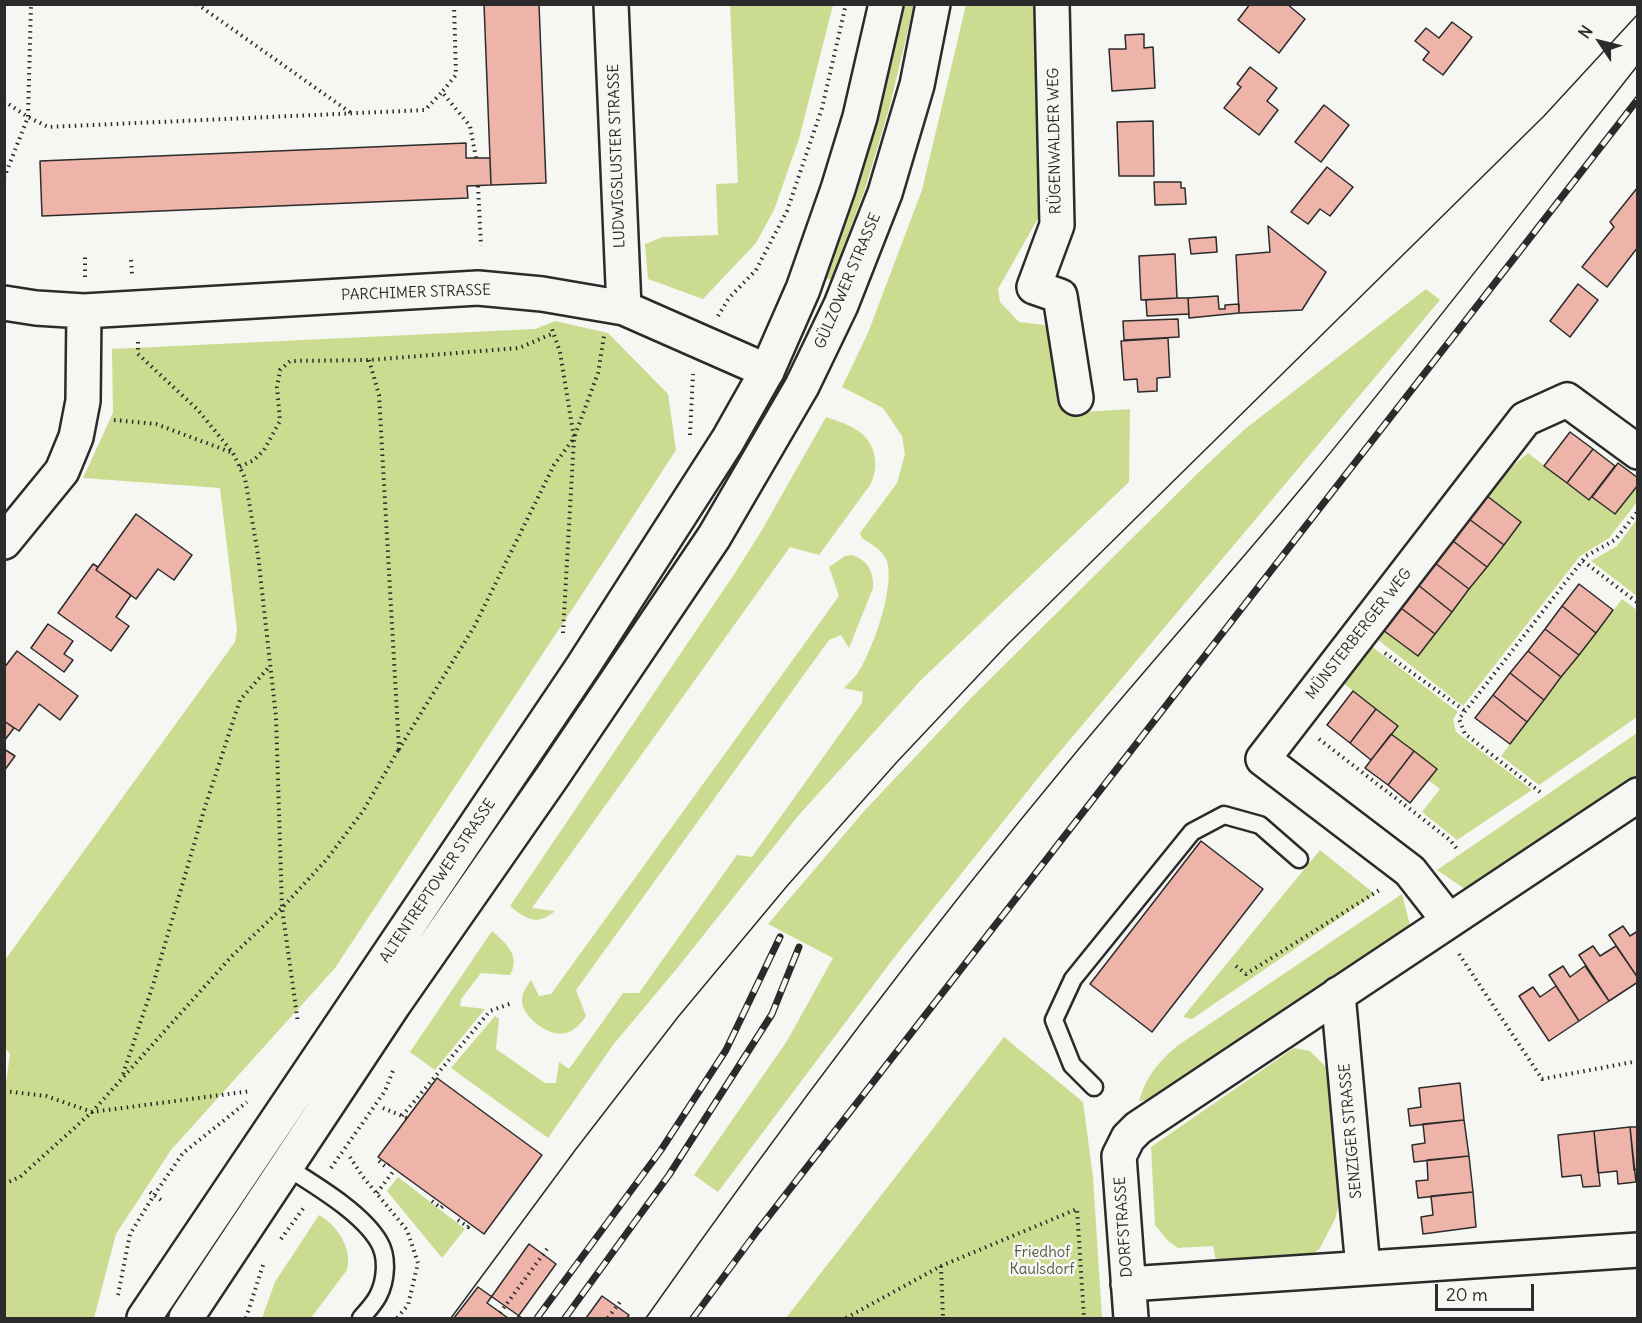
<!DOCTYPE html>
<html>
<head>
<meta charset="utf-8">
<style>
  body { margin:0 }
  #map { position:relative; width:1642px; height:1323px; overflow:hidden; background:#f6f6f2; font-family:Delius,sans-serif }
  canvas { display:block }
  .frame { position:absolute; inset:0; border:6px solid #2b2b2b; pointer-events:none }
  .north { position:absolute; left:1570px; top:12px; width:60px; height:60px; -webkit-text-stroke:4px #f6f6f2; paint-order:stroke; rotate:305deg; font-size:16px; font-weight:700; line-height:24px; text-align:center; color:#2b2b2b }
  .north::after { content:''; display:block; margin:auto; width:21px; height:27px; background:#2b2b2b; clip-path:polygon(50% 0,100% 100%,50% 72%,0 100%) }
  .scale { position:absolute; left:1435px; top:1284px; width:99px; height:27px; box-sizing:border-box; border:3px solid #2b2b2b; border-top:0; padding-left:8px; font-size:18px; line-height:21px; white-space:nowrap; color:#2b2b2b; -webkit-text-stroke:4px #f6f6f2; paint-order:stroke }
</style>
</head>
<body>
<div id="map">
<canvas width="1642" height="1323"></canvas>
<div class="frame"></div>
<div class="north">N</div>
<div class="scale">20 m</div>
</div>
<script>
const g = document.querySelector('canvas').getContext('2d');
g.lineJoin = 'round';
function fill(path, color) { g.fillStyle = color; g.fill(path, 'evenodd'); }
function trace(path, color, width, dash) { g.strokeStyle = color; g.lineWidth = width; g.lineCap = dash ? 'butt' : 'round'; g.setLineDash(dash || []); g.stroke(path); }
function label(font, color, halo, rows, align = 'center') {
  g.font = font + ' Delius,sans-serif'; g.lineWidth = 5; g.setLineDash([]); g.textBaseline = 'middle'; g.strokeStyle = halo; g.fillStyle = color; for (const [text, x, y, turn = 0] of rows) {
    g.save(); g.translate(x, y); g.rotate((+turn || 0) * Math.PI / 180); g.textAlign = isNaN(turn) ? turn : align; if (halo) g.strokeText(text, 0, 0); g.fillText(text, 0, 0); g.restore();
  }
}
fill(new Path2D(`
  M730,5H833L799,139L774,210L756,243L703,299L648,279L645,244L663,237L718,235L716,184L738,183Z
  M901,5H914L889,109L865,189L831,280L819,275Z
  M966,5H1037L1045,206L998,289L1000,302L1019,322L1052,326L1066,413L1130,409L1129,482L921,680L798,816L679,966L613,1045L548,1138L451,1068L495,1016L499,1019L496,1049L545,1083H556L559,1062L569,1069L623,993H639L737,855L752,857L862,703L863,692L844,688C848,684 853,679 857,674C872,653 897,583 886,559C881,549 871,544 862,538L860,533L897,483L905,454L902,436L883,408L842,387L868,333L922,190Z
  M1426,289L1440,300L1042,773L893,959L718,1192L694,1175L787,1041L833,958L768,924L866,809L972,697L1199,472L1245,429Z
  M555,321L608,333L668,394L676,450L608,555L335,968L171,1150L116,1234L94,1318H5L4,1097L10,1054L5,1048V960L235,642L237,630L220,488L83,478L113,413L112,349L535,329Z
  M826,417C837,421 852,425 861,433C877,446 879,469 870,485L819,555L790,547L532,908L555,911C536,926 527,920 510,906L735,573L762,530Z
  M1528,453L1589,500L1592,497L1614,514L1637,485V502L1609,538L1580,556L1463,706L1377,639L1383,630L1418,656L1521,523L1487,496L1507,471Z
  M1637,519V596L1591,561L1617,546Z
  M851,555C867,559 874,571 873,588L849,648L841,635L829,640L576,990L586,1016C573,1036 558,1039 538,1025C531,1019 523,1012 522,1002C521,994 527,986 531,980L539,996L551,994L839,596L829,567L845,556Z
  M1622,599L1637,610V717L1539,785L1501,756Z
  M1371,646L1458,712L1453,719L1456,732L1532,790L1457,840L1422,812L1440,789L1428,780L1437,769L1391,734L1397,726L1342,682Z
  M1637,733V776L1468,891L1437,870Z
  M1320,850L1375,894L1192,1019L1183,1017Z
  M1402,894L1411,929L1156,1099L1139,1101C1147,1075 1157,1064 1177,1046Z
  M492,931C506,943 521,956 510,975L481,973L461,999L460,1006L485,1009L435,1070L410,1052Z
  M1004,1037L1083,1102L1093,1177L1102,1318H786Z
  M1294,1048L1310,1051L1332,1073L1341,1196L1335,1219L1320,1248L1313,1254L1216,1261L1213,1246L1178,1248L1167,1240L1155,1225L1151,1147Z
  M398,1177L465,1229L442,1258L387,1191Z
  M319,1215C337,1225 353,1249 347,1270L311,1318H262L275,1282Z`), '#cbdc91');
const building = new Path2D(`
  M484,4H539L546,183L491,185Z
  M1250,4H1287L1305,19L1279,53L1238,20Z
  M1452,22L1472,37L1443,75L1423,60L1429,52L1415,41L1426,28L1439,38Z
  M1144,34V48L1153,47L1155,88L1112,91L1109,49H1126L1125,35Z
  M1250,67L1277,88L1267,101L1278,110L1259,135L1224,108L1241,87L1237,84Z
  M1324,105L1349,125L1321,162L1295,142Z
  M1153,121L1154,176H1119L1117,122Z
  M466,143V158H490L491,185L467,186L468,198L42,216L40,161Z
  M1327,167L1353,187L1330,216L1320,209L1308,224L1291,212Z
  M1154,182H1181V188H1185L1186,204L1155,205Z
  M1638,187V247L1607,287L1582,267L1614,227L1610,222Z
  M1268,226L1326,272L1302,310L1239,313L1236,255L1270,252Z
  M1216,237L1217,252L1191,254L1189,239Z
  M1175,254L1177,298L1141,300L1139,256Z
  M1578,284L1598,300L1570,337L1550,321Z
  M1218,296L1219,309H1225V305L1239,304V313L1189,318L1188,298Z
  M1177,298H1188L1189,314L1147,316L1146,300Z
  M1178,319L1179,337L1124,340L1123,321Z
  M1168,338L1170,377L1157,378V391L1138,392L1137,379L1124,380L1121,341Z
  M1570,432L1593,449L1567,483L1544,466Z
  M1593,449L1615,466L1589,500L1567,483Z
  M1618,463L1638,478V485L1615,514L1592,497Z
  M1487,496L1521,522L1504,545L1469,519Z
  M136,514L192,555L174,580L158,569L136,599L96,570Z
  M1469,519L1504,545L1487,567L1453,541Z
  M1453,541L1487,567L1469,589L1435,563Z
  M1435,563L1469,589L1452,612L1418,585Z
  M93,564L98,567L96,570L131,595L116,617L129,626L111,651L58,613Z
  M1579,584L1613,610L1596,633L1562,606Z
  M1418,585L1452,612L1435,634L1401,608Z
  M1562,606L1596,633L1579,655L1545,629Z
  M1401,608L1435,634L1418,656L1383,630Z
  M48,624L73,641L64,654L73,660L64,672L31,648Z
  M1545,629L1579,655L1561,677L1528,651Z
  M17,651L78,696L60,720L39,704L19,731L4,721V668Z
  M1528,651L1561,677L1544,700L1510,673Z
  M1510,673L1544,700L1527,722L1493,695Z
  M1353,691L1376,709L1350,743L1327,725Z
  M1493,695L1527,722L1510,744L1475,718Z
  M1376,709L1398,726L1371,760L1350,743Z
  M4,721L14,728L4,741Z
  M1391,734L1414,751L1388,785L1365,768Z
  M4,749L15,756L4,771Z
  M1414,751L1437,769L1410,803L1388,785Z
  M1201,841L1263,889L1152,1032L1090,984Z
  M1623,926L1630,936L1638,931V978L1609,935Z
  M1593,946L1600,956L1616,946L1638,978V982L1609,1001L1579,955Z
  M1563,966L1570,977L1585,966L1609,1001L1579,1021L1549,975Z
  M1556,986L1579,1021L1549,1041L1519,996L1533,987L1540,997Z
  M437,1078L542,1155L484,1234L378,1157Z
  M1460,1083L1464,1120L1410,1126L1408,1109L1421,1107L1419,1088Z
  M1464,1120L1469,1156L1414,1162L1412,1145L1425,1143L1423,1124Z
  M1630,1127L1636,1182L1618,1184L1617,1171L1598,1173L1594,1131Z
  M1630,1127H1638V1169L1634,1170Z
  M1594,1131L1600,1186L1583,1187L1581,1175L1562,1177L1558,1135Z
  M1469,1156L1473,1192L1418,1198L1416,1181L1428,1180L1427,1160Z
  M1473,1192L1476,1227L1423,1234L1421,1217L1433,1215L1431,1196Z
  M529,1244L556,1264L517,1318H508L487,1303Z
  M478,1287L522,1318H454Z
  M602,1296L629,1315L627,1318H586Z`);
fill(building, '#eeb4a9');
trace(building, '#2b2b2b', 1.5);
const lane = new Path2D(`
  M1094,1087L1072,1065L1054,1020L1073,979L1192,832L1224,815L1260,825L1299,859
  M282,1164C311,1183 361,1211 379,1242C388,1257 386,1281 378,1296C374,1304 367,1311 361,1318`);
const street = new Path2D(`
  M611,4L624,308
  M1052,4L1057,225L1034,287L1060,296L1076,398
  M4,303L36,308L84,311L478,288L542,294L624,308L767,371
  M4,542L62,471L76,437L83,401L84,311
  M1449,921L1410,871L1263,759L1525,419L1567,400L1638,452
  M1338,994L1363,1268
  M1128,1284L1638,1250
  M1131,1318L1119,1156L1128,1138L1138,1128L1638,795`);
const secondary = new Path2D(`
  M144,1318L583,666L728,440L767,371L803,289L838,189L860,117L886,4
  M186,1318L394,1004L552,777L714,537L802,386L841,305L885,193L917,85L933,4`);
trace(lane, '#2b2b2b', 21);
trace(street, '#2b2b2b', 38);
trace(secondary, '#2b2b2b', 38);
trace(new Path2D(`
  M197,4L351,113
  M454,4L456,75L442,92L470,126L476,158
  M4,101L28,117L48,127L425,110L442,92
  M4,178L28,117L31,4
  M478,186L481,246
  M131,260L132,274
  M85,277V256
  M718,316L729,298L756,270L787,211L822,108L846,4
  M138,342V354L198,410L233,453L245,478L258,555L276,717L282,908L298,1023
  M369,360L379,395L399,749L474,627L554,465L574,438L560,352L552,329
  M114,420L156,424L233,453
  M690,435L693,374
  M240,467L254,460L264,450L280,421L277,387L280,370L290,361L369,360L519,348L554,333
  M1583,561L1638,603
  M563,633L574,438L598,373L604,336
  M1385,653L1465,711
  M1319,739L1450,840L1457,849
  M1540,792L1465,734L1459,719L1586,556L1615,540L1638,511
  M1459,954L1542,1079L1638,1061
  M1236,966L1246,974L1381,889
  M123,1074L153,985L205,807L240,700L269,667
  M4,1091L46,1096L92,1112L251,1091
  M383,1108L407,1118
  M402,1116L490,1011L512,1003
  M350,1157L363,1177L407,1230L418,1263L408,1305L397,1318
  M379,1161L386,1167L389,1164
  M331,1168L385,1091L394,1068
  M4,1184L20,1177L92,1112L232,956L282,908L327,859L363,811L399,749
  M150,1192L161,1200
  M377,1193L395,1169
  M432,1201L441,1208L444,1205
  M458,1220L468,1227L470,1224
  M281,1239L305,1206
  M941,1266L943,1318
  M118,1295L130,1234L154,1195L183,1153L247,1102
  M500,1313L547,1249
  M246,1318L263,1265
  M608,1318L620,1302
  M846,1318L941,1266L1077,1209L1084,1318`), '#2b2b2b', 4, [1.5, 4.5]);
trace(lane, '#f6f6f2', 16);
trace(street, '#f6f6f2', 33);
trace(secondary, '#f6f6f2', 33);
trace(new Path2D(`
  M451,1318L576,1149L678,1017L787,886L896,763L1008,644L1544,116L1638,14
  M646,1318C781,1126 923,937 1073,756C1150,663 1231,573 1308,480C1420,344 1528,204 1638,65`), '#2b2b2b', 1.5);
const rail = new Path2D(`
  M537,1318L661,1150L726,1050L780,937
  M565,1318L669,1175L735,1072L772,1014L799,947
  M693,1318L758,1230L1638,99`);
trace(rail, '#2b2b2b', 7);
trace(rail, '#f6f6f2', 4.5, [14]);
label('15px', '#2b2b2b', '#f6f6f2', [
  ["RÜGENWALDER WEG",1055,141,-91],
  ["LUDWIGSLUSTER STRASSE",617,156,-92],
  ["GÜLZOWER STRASSE",848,281,-67],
  ["PARCHIMER STRASSE",416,293,-2],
  ["MÜNSTERBERGER WEG",1359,634,-52],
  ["ALTENTREPTOWER STRASSE",438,881,-56],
  ["SENZIGER STRASSE",1351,1131,-95],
  ["DORFSTRASSE",1124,1227,-94]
]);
label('15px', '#535744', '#f6f6f2', [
  ["Friedhof",1042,1253],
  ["Kaulsdorf",1042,1270]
]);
</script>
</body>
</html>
